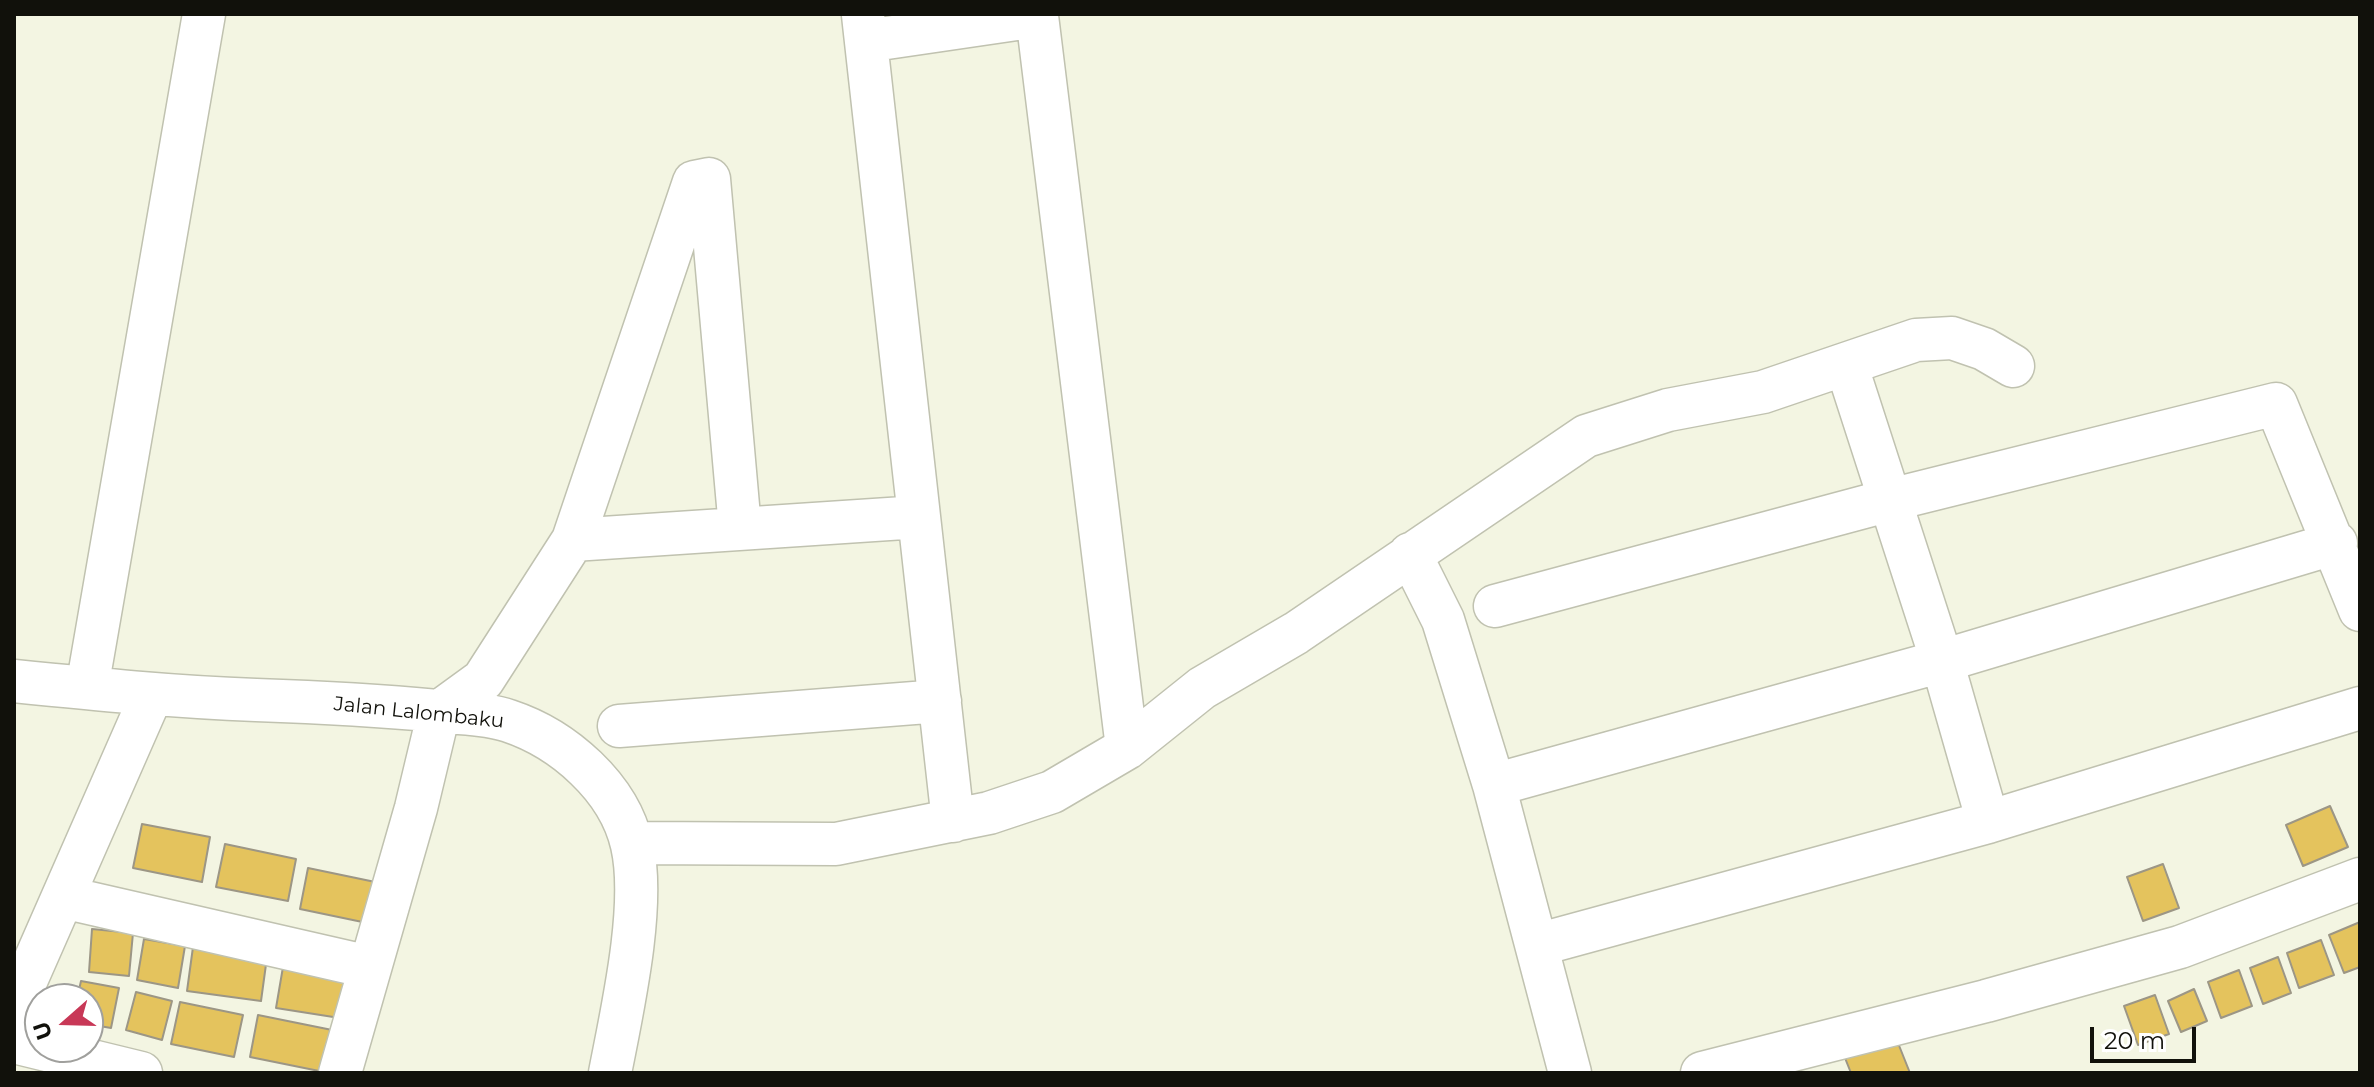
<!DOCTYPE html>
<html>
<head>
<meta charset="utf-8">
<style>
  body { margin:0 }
  #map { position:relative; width:2374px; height:1087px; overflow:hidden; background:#f3f5e2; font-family:Montserrat,sans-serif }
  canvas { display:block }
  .frame { position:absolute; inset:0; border:16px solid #11110b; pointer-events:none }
  .north { position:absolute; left:24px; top:983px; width:80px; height:80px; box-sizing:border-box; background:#fff; border:2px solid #a0a09d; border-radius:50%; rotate:250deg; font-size:22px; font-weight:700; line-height:32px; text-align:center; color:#11110b }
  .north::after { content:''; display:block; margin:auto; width:28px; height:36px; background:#c83857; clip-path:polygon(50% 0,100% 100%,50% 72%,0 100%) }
  .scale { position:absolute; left:2090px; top:1027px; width:106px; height:36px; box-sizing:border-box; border:4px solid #11110b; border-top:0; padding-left:10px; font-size:24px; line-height:28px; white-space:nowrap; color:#11110b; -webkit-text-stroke:6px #fff; paint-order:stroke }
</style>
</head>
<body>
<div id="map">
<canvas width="2374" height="1087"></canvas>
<div class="frame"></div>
<div class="north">U</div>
<div class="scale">20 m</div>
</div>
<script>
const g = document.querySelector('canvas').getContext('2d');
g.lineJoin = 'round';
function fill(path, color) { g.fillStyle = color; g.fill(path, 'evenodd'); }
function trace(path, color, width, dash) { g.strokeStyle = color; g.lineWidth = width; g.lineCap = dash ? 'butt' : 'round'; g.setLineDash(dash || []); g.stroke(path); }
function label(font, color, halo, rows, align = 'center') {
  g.font = font + ' Montserrat,sans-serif'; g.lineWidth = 8; g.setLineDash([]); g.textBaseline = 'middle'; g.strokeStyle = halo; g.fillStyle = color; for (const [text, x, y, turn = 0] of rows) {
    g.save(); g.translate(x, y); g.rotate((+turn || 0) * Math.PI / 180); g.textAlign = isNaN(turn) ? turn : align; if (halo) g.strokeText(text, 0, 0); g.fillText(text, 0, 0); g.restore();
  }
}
const building = new Path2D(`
  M2330,806L2348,847L2303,866L2286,825Z
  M142,824L210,837L202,882L133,868Z
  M225,844L296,859L288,901L216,887Z
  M2163,864L2179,908L2143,921L2127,877Z
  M308,868L380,883L372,924L300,909Z
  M2360,922V967L2344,973L2329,935Z
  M92,929L133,933L129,976L89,972Z
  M144,939L185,946L178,988L137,980Z
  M2321,940L2334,975L2299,988L2287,953Z
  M193,947L267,957L261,1001L187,991Z
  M2278,957L2291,993L2263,1004L2250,968Z
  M283,967L352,977L346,1019L276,1008Z
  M2239,970L2252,1006L2221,1018L2208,982Z
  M81,981L119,988L111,1028L88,1024V999H77Z
  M2194,989L2207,1021L2181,1032L2168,1001Z
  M136,992L172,1001L162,1040L126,1030Z
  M2155,995L2169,1034L2138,1045L2124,1006Z
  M180,1002L243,1015L234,1057L171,1044Z
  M258,1015L337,1031L329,1073L250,1057Z
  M1896,1038L1910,1073H1851L1845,1058Z`);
fill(building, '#e4c35d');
trace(building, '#9c9685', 2);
const minor = new Path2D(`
  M863,15L953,821
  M866,41L1037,16L1127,748
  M1846,364L1942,661L1988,822
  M573,540L919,517
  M1410,554L1443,620L1494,785L1570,1073
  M1495,606L1890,500L2276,404L2360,610
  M14,681C94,689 175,697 256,700C316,702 376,705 437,711C460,714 486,713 509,721C563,739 619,787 632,845C646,906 622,1011 610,1073
  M87,688L204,14
  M619,726L940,701
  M1494,785L1942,661L2336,543
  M632,843L836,844L989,813L1052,792L1127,748L1202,688L1296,633L1586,436L1668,410L1763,392L1916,340L1952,338L1984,349L2013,366
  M63,897L369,967
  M1537,945L1988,822L2360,708
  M14,1008L152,694
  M14,1042L141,1073
  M340,1073L416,808L439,712L483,680L573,540L694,182L709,179L740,528
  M1702,1073L1986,1001L2180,947L2360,879`);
trace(minor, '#c0c2b0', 45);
trace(minor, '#fff', 42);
label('20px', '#11110b', '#fff', [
  ["Jalan Lalombaku",419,713,6]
]);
</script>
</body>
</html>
